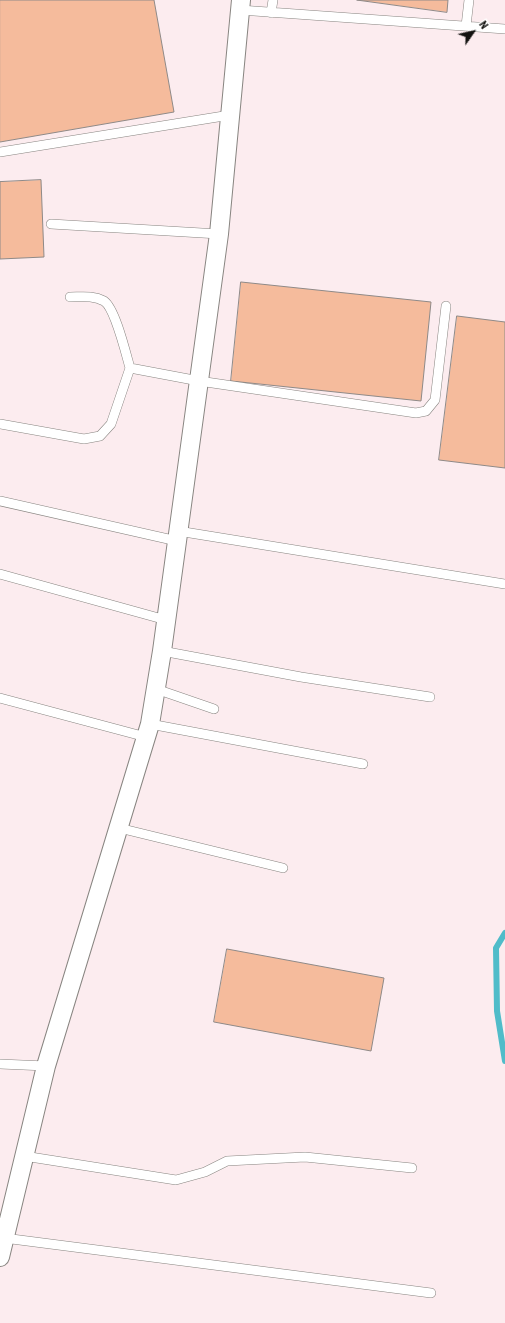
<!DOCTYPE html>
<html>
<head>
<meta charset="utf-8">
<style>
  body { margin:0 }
  #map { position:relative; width:505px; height:1323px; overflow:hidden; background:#fefaf5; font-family:"Roboto Condensed",sans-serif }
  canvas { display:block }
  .north { position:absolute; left:453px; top:12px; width:40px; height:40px; -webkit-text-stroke:3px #fff; paint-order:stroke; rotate:56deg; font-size:11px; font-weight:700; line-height:16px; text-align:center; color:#131210 }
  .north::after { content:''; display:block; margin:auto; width:14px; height:18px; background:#131210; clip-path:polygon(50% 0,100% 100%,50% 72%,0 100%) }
</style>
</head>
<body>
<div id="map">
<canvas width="505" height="1323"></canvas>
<div class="north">N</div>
</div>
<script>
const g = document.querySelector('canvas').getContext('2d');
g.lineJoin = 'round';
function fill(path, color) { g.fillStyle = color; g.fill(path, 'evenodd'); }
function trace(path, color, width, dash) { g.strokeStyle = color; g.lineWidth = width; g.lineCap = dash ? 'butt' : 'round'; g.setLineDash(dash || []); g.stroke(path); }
fill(new Path2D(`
  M0,0H505V1323H0Z`), '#fcecef');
trace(new Path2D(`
  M505,933L496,948L497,1011L505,1061`), '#50bcc9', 6);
const building = new Path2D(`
  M0,0H154L174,112L0,142Z
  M357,0H448L447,12Z
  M41,180L44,257L0,259V182Z
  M241,282L431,302L421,401L231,381Z
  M457,316L505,322V468L439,460Z
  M227,949L384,978L371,1051L214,1022Z`);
fill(building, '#f5bb9c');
trace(building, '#8f8a88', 1);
const lane = new Path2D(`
  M240,10L505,29
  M271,13L273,0
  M466,26L469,0
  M0,152L230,115
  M51,224L219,234
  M70,297C81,297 93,295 104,301C115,308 126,354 130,368L199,381L416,413L426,411L435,400L446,306
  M0,424L84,439L100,436L111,424L130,368
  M0,501L177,541
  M178,531L505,584
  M0,574L166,620
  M162,651L301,677L430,697
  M156,689L214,709
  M0,698L146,737
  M150,724L363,764
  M119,828L283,868
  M0,1064L46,1066
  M24,1156L176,1180L205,1172L227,1161L305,1157L412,1168
  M4,1238L431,1293`);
const street = new Path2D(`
  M0,1257L46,1066L150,724L162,651L219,234L241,0`);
trace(lane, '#888581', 10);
trace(street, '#888581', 20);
trace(lane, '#fff', 9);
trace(street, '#fff', 18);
</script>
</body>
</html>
